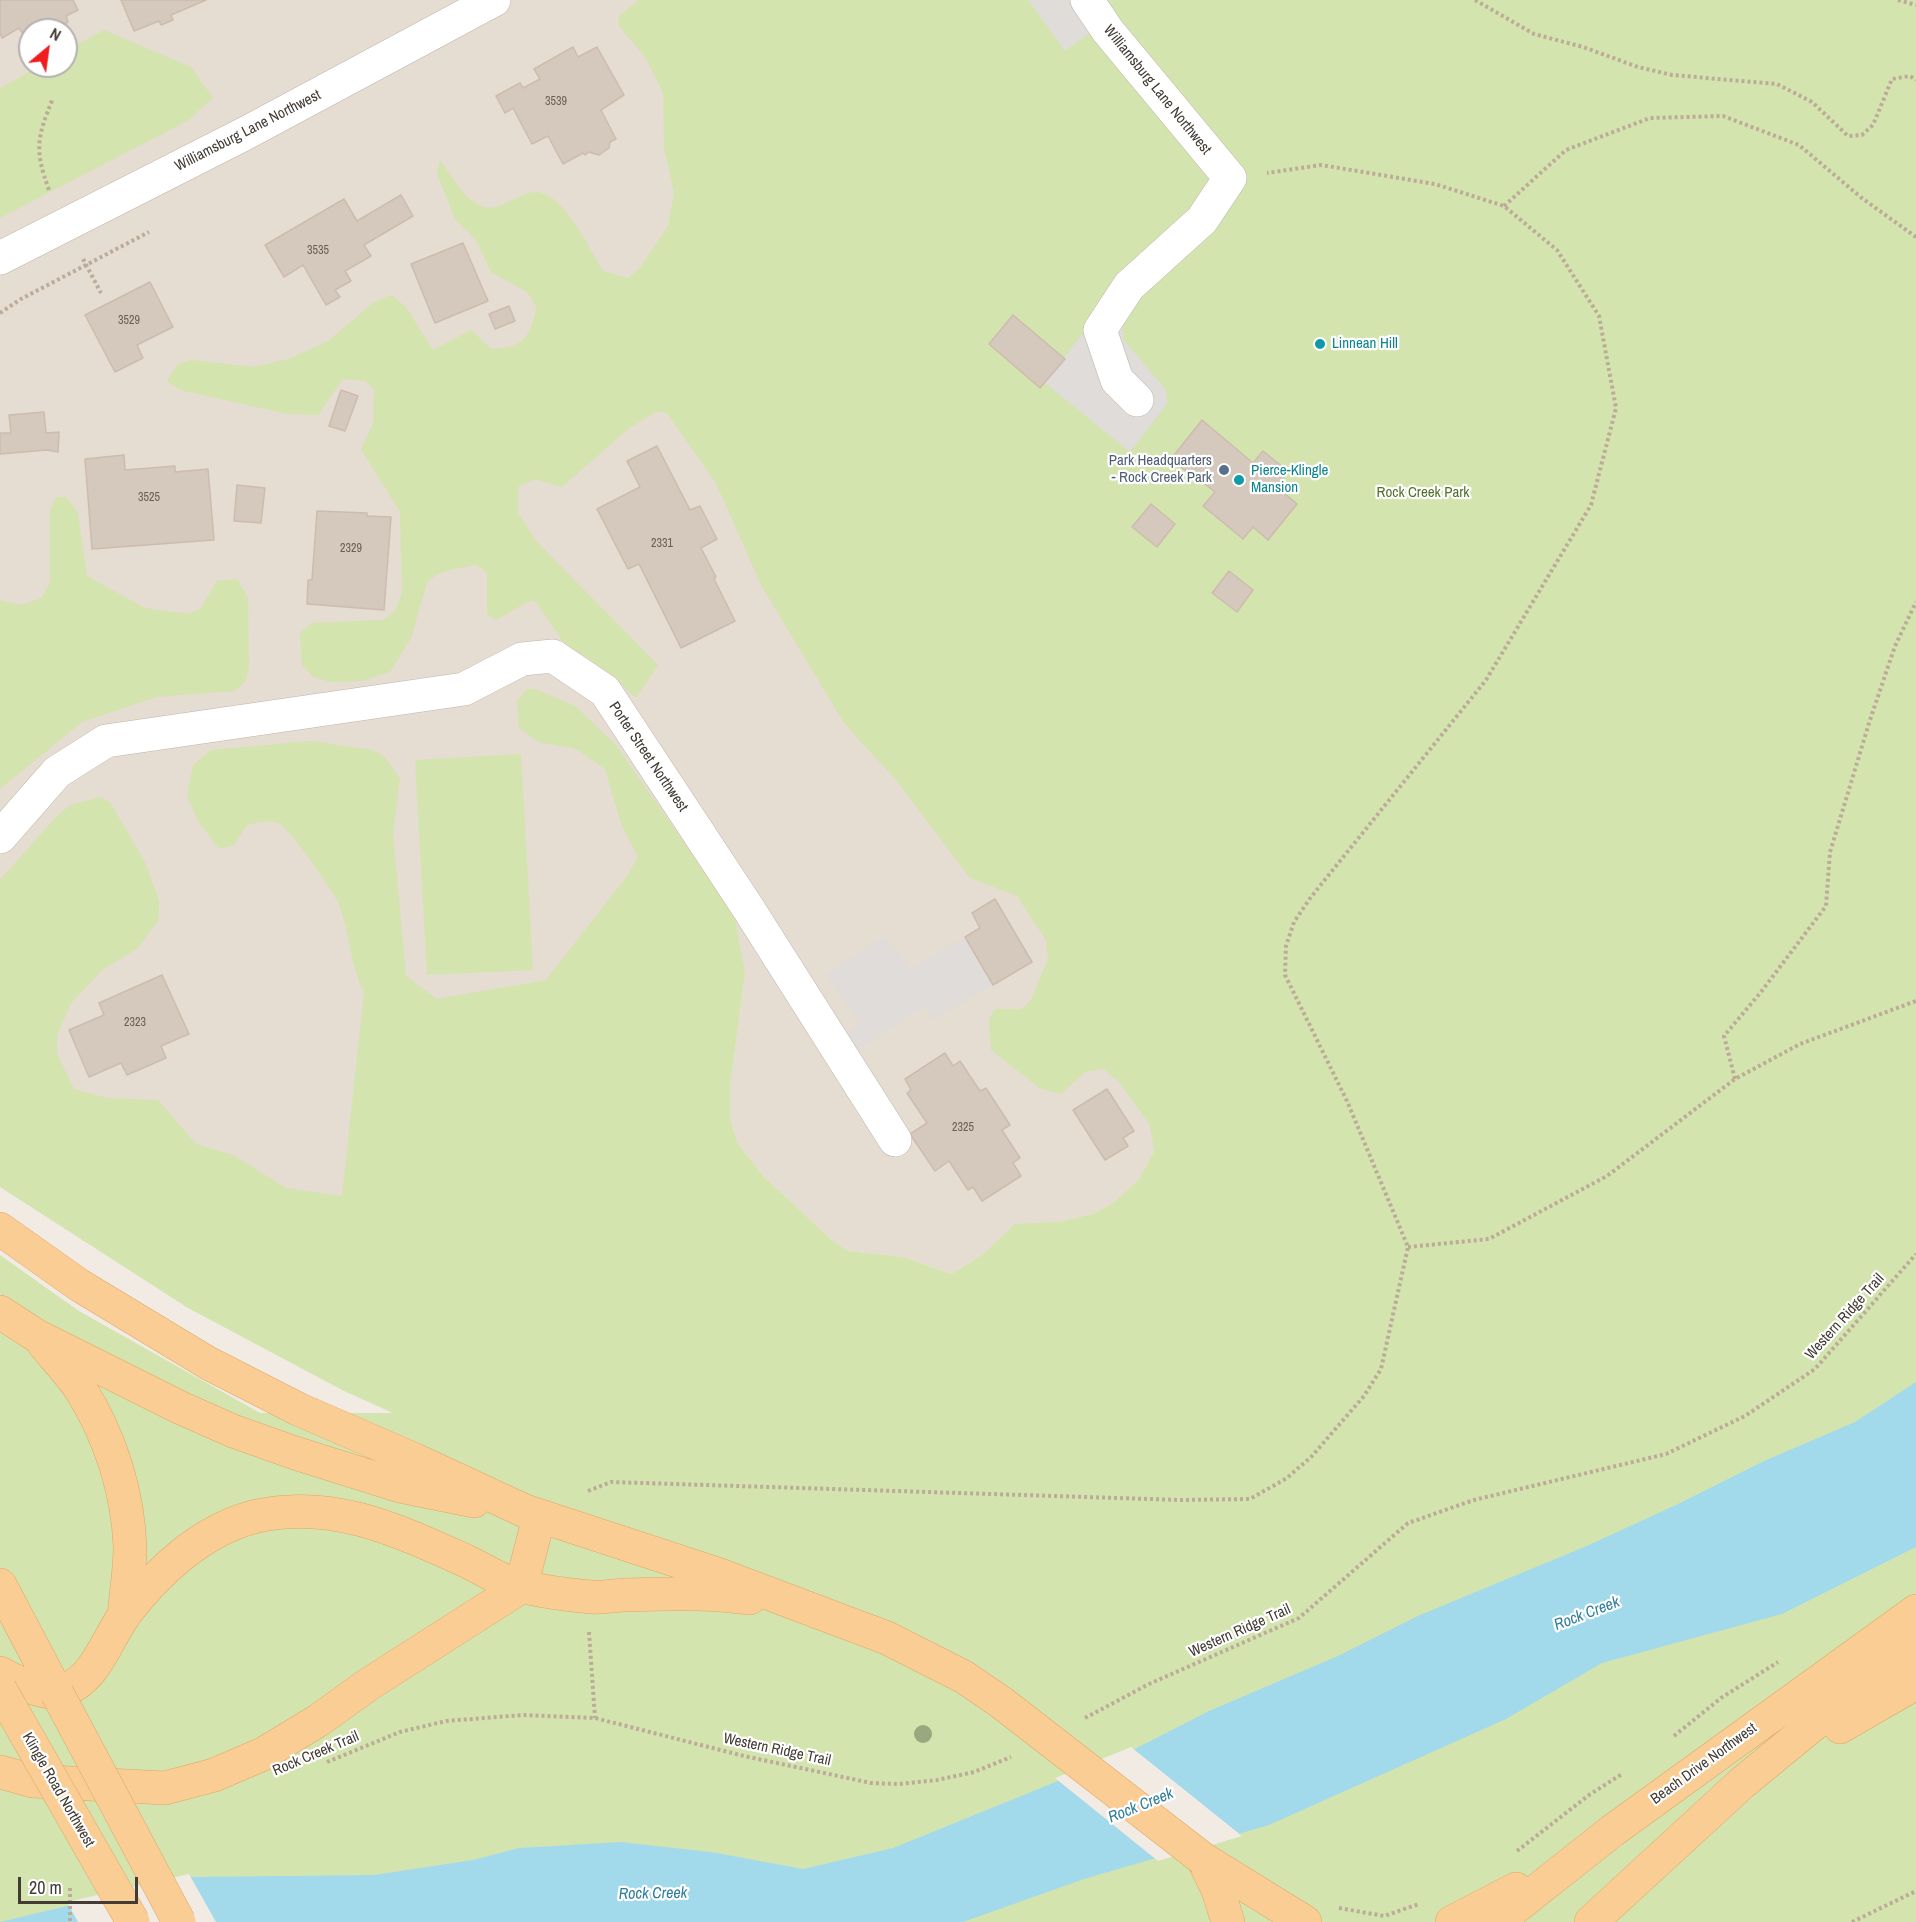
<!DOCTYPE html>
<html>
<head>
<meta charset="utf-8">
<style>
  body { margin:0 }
  #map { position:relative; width:1916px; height:1922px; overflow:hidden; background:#f1ebe4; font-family:"Archivo Narrow",sans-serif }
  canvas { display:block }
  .north { position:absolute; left:18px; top:18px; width:60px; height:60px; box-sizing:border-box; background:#fff; border:2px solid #b4b1ae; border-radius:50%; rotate:29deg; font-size:16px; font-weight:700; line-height:24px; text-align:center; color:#433b34 }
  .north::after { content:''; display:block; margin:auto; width:21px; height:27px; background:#f01c1e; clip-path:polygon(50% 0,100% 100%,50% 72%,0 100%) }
  .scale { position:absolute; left:18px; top:1877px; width:120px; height:27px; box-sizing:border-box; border:3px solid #433b34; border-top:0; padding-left:8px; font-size:18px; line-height:21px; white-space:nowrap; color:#433b34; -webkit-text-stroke:4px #fff; paint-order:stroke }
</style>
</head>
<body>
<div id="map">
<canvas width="1916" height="1922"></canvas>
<div class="north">N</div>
<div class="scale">20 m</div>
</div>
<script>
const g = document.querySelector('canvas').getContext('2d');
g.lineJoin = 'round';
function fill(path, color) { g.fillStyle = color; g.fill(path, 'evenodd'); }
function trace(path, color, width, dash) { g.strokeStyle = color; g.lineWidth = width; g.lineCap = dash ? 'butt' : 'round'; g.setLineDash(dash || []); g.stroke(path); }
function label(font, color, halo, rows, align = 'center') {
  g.font = font + ' "Archivo Narrow",sans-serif'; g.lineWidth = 4.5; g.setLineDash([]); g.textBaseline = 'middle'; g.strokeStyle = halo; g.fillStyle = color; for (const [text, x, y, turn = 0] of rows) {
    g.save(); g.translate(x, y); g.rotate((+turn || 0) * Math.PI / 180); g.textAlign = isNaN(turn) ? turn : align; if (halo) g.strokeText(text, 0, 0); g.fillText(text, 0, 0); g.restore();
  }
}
fill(new Path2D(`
  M0,0H722L1164,1105L1154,1151L1139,1179L1113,1203L1095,1213L1059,1222L1015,1225L982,1255L951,1274L904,1257L848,1251L831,1239L763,1176L737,1142L730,1118V1088L745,973L332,1283L0,1082ZM30,30H66V66H30Z`), '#e5dcd2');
fill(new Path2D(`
  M639,0H1916V1922H0V1255L79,1311L260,1413H393L344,1391L188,1308L0,1187V880L55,818L70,805L100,797L110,802L145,862L159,901V919L138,948L101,971L71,1003L57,1035V1054L74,1089L107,1098L158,1100L196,1144L233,1155L286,1188L342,1196L364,992C350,965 350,933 339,904C335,893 288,827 279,823C269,820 257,823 247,825L234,845L219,849L198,821L187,795L193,765L211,750L311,741L373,750L385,757L400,779L393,833L406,976L437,999L546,980L627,876L638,857L621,824L605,769L576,749L539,742L519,728L517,701L527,689H535L575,706L615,744L734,914L745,973L730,1088V1118L737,1142L763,1176L831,1239L848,1251L904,1257L951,1274L982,1255L1015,1224L1059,1222L1095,1213L1113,1203L1139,1179L1154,1151L1150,1125L1119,1082L1104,1069L1085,1072L1061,1094L1041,1089L991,1050L989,1020L995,1009H1021L1030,1002L1048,959L1046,940L1017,896L970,878L896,780L844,723L761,585L716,483L667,413L656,412L628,429L562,487L534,479L518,487V513L536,541L658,665L636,698L612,675L564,643L537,603L531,600L496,620L487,614V573L476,564L439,573L427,582L411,638L390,672L362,681L330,682L313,677L302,665L300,633L312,623L383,620L395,611L402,593L400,512L361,449L373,424L374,390L366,381L343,379L318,415L288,414L180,390L167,381L178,364L192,360L254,367L289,359L328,341L374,302L391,295L405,306L433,350L471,330L491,349C525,347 528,339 537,308L527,292L491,272L476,240L455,219L437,174L440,160C452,176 464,200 484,207C504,213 527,181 549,196C572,211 589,248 603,271L628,278L639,269L668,226L674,193L664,148L663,92L645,57L619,26L618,17Z
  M104,30L191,67L213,98L187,121L0,218V88L40,66H66V51Z
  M56,497H66L78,513L87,576L145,608L189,614L201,608L217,581L237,579L248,598L249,666L246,681L235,691L156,697L82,722L0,789V601L21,605L42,598L50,582V511Z
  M521,754L533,970L427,975L415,760Z`), '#d4e4ae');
fill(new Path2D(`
  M1028,0H1068L1091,32L1065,51Z
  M1114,291L1123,323V339L1166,390L1167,404L1130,452L1045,383Z
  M883,937L911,968L965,937L993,985L932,1019L924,1007L853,1052L843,1037L859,1022L826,974Z`), '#dfdcd9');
fill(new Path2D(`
  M1916,1382V1547L1782,1614L1602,1663L1506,1719L1269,1825L1084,1879L963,1922H0L188,1877L374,1875L473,1860L519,1848L621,1842L711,1852L803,1869L893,1848L1127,1753L1209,1711L1338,1656L1420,1615L1589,1545L1678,1504L1764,1461L1855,1422Z`), '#a2daec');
fill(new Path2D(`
  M1131,1747L1242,1836L1158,1861L1055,1778Z
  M189,1874L216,1922H78L67,1902Z`), '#f1ebe4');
const building = new Path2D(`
  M0,0H73L78,10L66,16L68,22L53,30H47L45,26L38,30H30V35L25,37L19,28L2,38L0,33Z
  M121,0H206L171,15L173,20L161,25L159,21L134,31Z
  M573,47L578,57L597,47L624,95L601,110L616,139L610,142L609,148L599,155L589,152L585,155L583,153L563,164L548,136L532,144L513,108L505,113L496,96L520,83L523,88L540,79L534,69Z
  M401,195L413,216L364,245L371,256L345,271L351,281L335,290L340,297L326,305L303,265L284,277L265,245L344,199L357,221Z
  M463,243L488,301L435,323L411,264Z
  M150,282L173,327L137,345L143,358L115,372L85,315Z
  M509,306L515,321L495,329L489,314Z
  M1013,315L1065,359L1040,388L989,344Z
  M341,390L358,396L345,431L329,426Z
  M44,412L46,433L59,432L58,452L47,450L0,454V433H11L9,415Z
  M1202,420L1253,463L1263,451L1289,472L1276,486L1297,504L1268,540L1253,527L1243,539L1203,506L1215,492L1201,481V483L1171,459Z
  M657,446L690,510L700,506L717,539L701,548L716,577L714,579L735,621L681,648L639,564L628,569L597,509L640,487L627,461Z
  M124,455L125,470L175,466V472L208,469L214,540L92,549L85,459Z
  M237,485L265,488L261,523L234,521Z
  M1151,504L1175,524L1157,547L1132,527Z
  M317,511L367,513V516L391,517L384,610L307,604L308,580H312Z
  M1229,571L1253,590L1237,612L1212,593Z
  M995,899L1032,962L993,985L965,937L980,928L972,913Z
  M162,975L189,1034L161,1046L166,1058L127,1075L121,1063L89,1077L69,1030L104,1015L99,1003Z
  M945,1053L953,1066L960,1061L980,1091L986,1088L1010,1125L1002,1130L1020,1158L1013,1163L1021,1176L982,1201L973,1187L968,1190L949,1161L935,1171L910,1134L927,1123L907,1093L911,1090L905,1079Z
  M1107,1089L1134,1131L1123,1138L1128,1146L1105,1160L1073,1110Z`);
fill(building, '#d5c8bd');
trace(building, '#cdbcae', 1.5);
const minor = new Path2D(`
  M1087,0L1108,31L1230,178L1202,220L1129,286L1100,330L1117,380L1137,400
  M0,258L246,133L494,0
  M0,837L57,772L106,741L464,689L522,659L553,656L605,691L748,908L895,1140`);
const major = new Path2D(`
  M0,1229L79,1285L208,1363L298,1409L413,1459L525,1511L717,1574L887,1638L964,1677L1002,1703
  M0,1312L37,1336L181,1408L233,1431L295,1453L400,1486L474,1501
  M43,1343C55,1358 70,1373 81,1390C110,1436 128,1492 130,1547C130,1569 126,1593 124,1616
  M0,1585L57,1693
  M0,1673C12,1680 46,1696 60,1692C96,1681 105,1642 125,1614C157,1572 201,1531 253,1517C330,1498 397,1530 466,1561C483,1569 506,1584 524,1587C545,1592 569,1595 591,1597C601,1598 612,1596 623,1595C647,1595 671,1593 695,1594C713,1594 732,1596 750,1598
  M1840,1727L1916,1683
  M0,1772L33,1781L165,1788L214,1775L263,1754L319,1720L369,1684L521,1587L539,1517
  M1203,1859L1305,1922
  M1203,1859L1218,1890L1228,1922
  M1452,1922L1516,1889
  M1497,1922L1612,1831L1916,1611
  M1591,1922L1742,1783L1832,1709L1916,1648`);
trace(minor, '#bfb4aa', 34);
trace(major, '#dea766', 34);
trace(new Path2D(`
  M1475,0L1534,34L1583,47L1638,67L1672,75L1777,84L1812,102L1848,136L1862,135L1873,125L1892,79L1910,76L1916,80
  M1898,0L1916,5
  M49,190C34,149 37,138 53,98
  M1504,206L1566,150L1650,118L1723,116L1799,145L1863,199L1916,237
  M83,259L101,293
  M0,313L21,299L149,232
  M1735,1079L1724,1036L1761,992L1826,906L1830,852L1870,720L1895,646L1916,602
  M1408,1247L1489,1239L1607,1176L1735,1079L1800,1044L1916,1001
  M588,1491L611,1482L1181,1500L1250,1499L1287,1478L1312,1456L1364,1396L1381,1369L1408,1247L1347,1101L1285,975L1286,946L1294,922L1311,897L1486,680L1591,505L1616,408L1599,316L1557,250L1504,206L1435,184L1321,165L1267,173
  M589,1632L595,1718
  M1085,1718L1149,1684L1299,1618L1408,1523L1474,1500L1666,1454L1745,1416L1815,1369L1916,1254
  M1674,1736L1721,1698L1778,1662
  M327,1762L400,1732L446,1721L523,1715L595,1718L744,1756L871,1783L899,1784L937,1780L974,1772L1011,1757
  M1517,1851L1589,1795L1622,1774
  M70,1888V1922
  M1339,1908L1384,1916L1419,1904
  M1852,1922L1916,1891`), '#bdab99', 4, [3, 3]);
trace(minor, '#fff', 33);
trace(major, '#facd95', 33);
const majorBridge = new Path2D(`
  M0,1689L133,1922
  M57,1693L179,1922
  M1002,1703L1203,1859`);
trace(majorBridge, '#dea766', 34, []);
trace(majorBridge, '#facd95', 33);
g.fillStyle = '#99a87e';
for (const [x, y] of [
  [923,1734]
]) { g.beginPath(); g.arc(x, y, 9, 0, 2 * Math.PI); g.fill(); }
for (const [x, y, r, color] of [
  [1320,344,6,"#0f9aa8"],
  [1224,470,6,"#5c6f8a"],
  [1239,480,6,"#0f9aa8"]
]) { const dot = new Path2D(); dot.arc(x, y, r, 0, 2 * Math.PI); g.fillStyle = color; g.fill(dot); trace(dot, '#fff', 2); }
label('12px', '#685e56', null, [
  ["3539",556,102],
  ["3535",318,251],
  ["3529",129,321],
  ["3525",149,498],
  ["2331",662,544],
  ["2329",351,549],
  ["2323",135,1023],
  ["2325",963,1128]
]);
label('15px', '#433b34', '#fff', [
  ["Williamsburg Lane Northwest",1157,90,51],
  ["Williamsburg Lane Northwest",248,131,-27],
  ["Porter Street Northwest",648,757,56],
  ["Western Ridge Trail",1845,1317,-48],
  ["Western Ridge Trail",1240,1631,-24],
  ["Western Ridge Trail",777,1750,12],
  ["Rock Creek Trail",316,1754,-23],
  ["Beach Drive Northwest",1704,1764,-36],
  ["Klingle Road Northwest",58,1790,60]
]);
label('15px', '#0d838f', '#fff', [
  ["Linnean Hill",1332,344],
  ["Pierce-Klingle",1251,471],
  ["Mansion",1251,488]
], 'left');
label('15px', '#4e5e75', '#fff', [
  ["Park Headquarters",1212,461],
  ["- Rock Creek Park",1212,478]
], 'right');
label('15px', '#51722b', '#fff', [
  ["Rock Creek Park",1423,493]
]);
label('italic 16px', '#307e9b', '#fff', [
  ["Rock Creek",1587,1614,-21],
  ["Rock Creek",1141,1806,-22],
  ["Rock Creek",653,1894,-1]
]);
</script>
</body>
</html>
